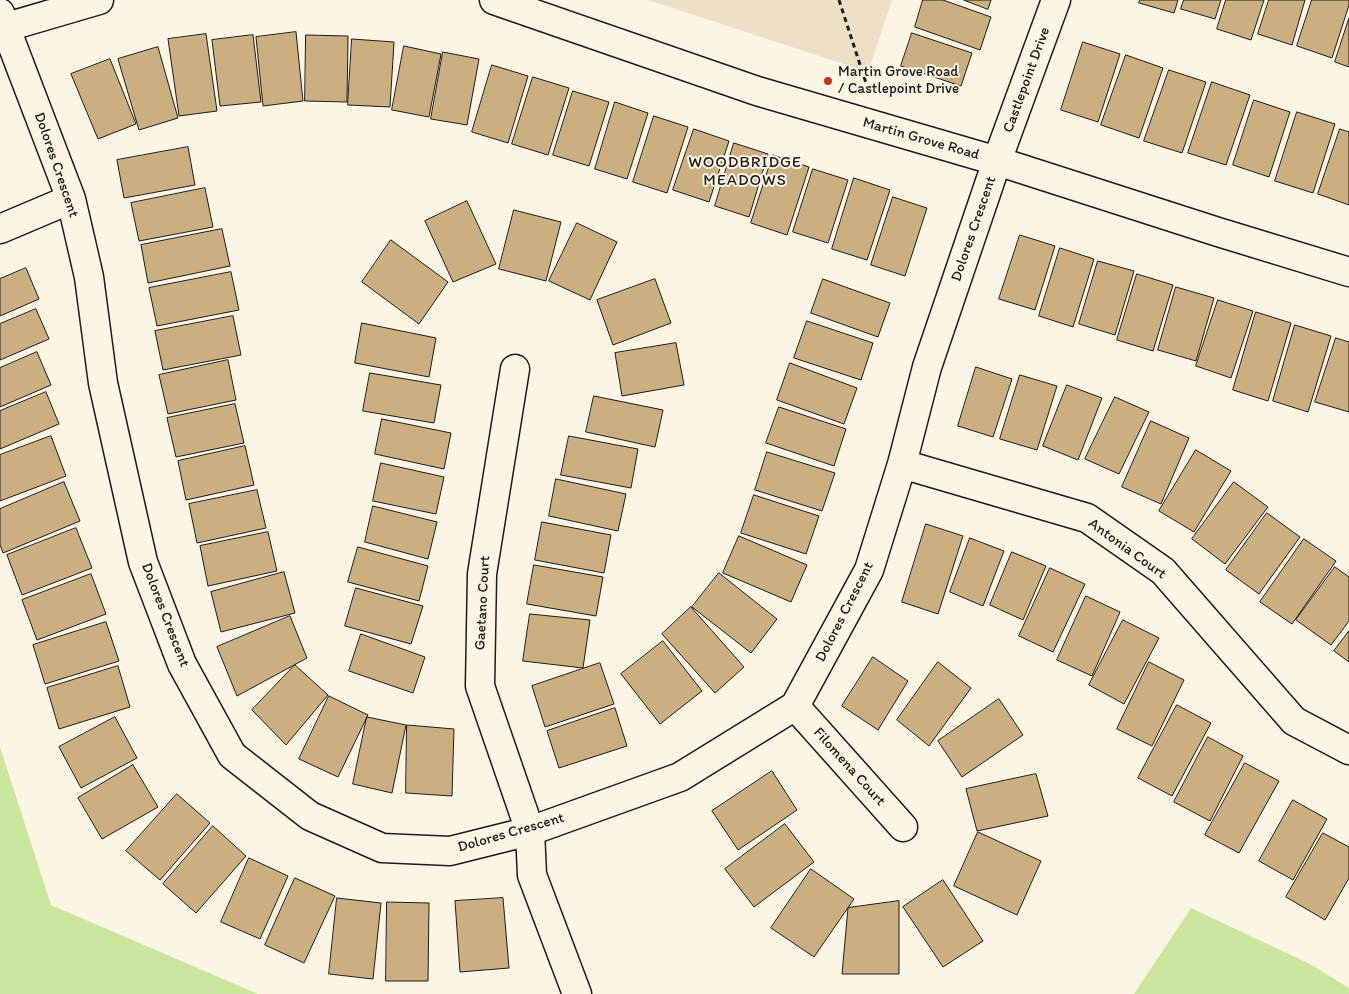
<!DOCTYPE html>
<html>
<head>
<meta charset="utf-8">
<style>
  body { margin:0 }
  canvas { display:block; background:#fcf5e5 }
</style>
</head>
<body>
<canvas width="1349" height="994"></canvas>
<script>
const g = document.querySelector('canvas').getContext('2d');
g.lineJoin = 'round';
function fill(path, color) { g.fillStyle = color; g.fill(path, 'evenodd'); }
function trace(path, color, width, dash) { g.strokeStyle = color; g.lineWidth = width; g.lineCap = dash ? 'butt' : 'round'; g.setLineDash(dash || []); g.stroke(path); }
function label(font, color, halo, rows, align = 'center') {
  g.font = font + ' Itim,sans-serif'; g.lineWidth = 4; g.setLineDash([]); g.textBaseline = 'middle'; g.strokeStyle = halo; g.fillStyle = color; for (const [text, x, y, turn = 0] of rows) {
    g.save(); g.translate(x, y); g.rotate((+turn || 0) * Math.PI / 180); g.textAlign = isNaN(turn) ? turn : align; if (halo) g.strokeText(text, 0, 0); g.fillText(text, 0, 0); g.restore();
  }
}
fill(new Path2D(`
  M648,0H892L868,72Z`), '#ede0c7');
fill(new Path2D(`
  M0,747L51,905L258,994H0Z
  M1191,908L1310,964L1349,988V994H1134Z`), '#cbe69d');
const building = new Path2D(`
  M923,0H943L991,17L980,50L915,27Z
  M964,0H991L988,9Z
  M1140,0H1178L1174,13L1139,3Z
  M1184,0H1221L1215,19L1181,9Z
  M1226,0H1264L1251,40L1217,29Z
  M1269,0H1305L1292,45L1258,34Z
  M1312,0H1349V5L1332,58L1297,46Z
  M1349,18V67L1335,62Z
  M296,32L303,101L263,106L256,37Z
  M912,33L972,53L961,86L901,66Z
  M206,34L217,111L179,116L168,39Z
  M253,35L261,102L220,106L212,40Z
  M306,35L348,36L347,102L305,101Z
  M352,39L394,42L390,107L348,105Z
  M1083,42L1120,54L1098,122L1061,110Z
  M404,46L441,54L429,117L392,110Z
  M158,47L178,118L139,130L118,59Z
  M443,52L479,59L467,125L431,119Z
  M1126,55L1163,68L1139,138L1101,125Z
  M110,59L136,124L98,139L71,74Z
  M492,65L528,76L508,143L472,132Z
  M1169,70L1206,82L1182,153L1144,141Z
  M533,77L569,88L548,155L512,144Z
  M1212,82L1250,95L1226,165L1188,153Z
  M573,91L609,102L589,166L553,155Z
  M1254,100L1290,112L1269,177L1233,165Z
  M615,102L648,113L627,179L595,169Z
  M1297,112L1335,124L1313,193L1275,181Z
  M654,116L688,127L667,193L633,182Z
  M694,129L729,141L709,202L673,190Z
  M1340,129L1349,132V205L1318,194Z
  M734,143L768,154L749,217L715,206Z
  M188,147L195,185L124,198L117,160Z
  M773,155L809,167L787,235L751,223Z
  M813,169L848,180L828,243L793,232Z
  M854,178L890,190L867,260L832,249Z
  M205,188L213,227L139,241L131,203Z
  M893,197L927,208L905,276L871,265Z
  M467,201L496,264L453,282L425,221Z
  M514,210L561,222L546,281L499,269Z
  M577,223L617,242L590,300L549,281Z
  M222,229L230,266L148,283L141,245Z
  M1020,235L1055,246L1035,310L999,299Z
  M391,240L448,282L419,324L362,282Z
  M1060,248L1094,259L1073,327L1039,316Z
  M1098,261L1134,271L1115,335L1079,324Z
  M26,268L39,299L0,316V279Z
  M231,272L239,310L157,326L149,288Z
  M1137,274L1173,285L1153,351L1117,340Z
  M655,279L671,323L613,345L597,300Z
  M823,279L890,303L878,337L811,313Z
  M1176,287L1214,298L1196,361L1158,350Z
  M1218,300L1253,311L1231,378L1196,366Z
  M36,309L49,339L0,360V324Z
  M1256,312L1291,323L1268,401L1233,390Z
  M233,316L241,355L163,370L155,331Z
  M807,321L873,343L861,380L794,358Z
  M362,323L436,338L429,377L355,363Z
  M1295,325L1331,336L1308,412L1273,401Z
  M1336,338L1349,342V412L1315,402Z
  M676,343L684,385L622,396L615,353Z
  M37,352L51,385L0,407V368Z
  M228,360L236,400L168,414L159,375Z
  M790,363L857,388L844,424L777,400Z
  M976,367L1012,379L993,437L958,426Z
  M370,373L441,385L434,423L363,411Z
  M1020,375L1057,386L1037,450L1000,439Z
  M1067,385L1102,398L1078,460L1043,446Z
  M46,392L59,424L0,449V411Z
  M594,396L663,410L655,447L586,432Z
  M1115,397L1149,412L1119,474L1085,459Z
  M235,404L244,443L176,457L167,418Z
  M779,407L846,429L834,466L766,443Z
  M382,419L451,433L444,469L375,454Z
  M1151,421L1189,438L1161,504L1122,487Z
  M51,436L66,476L0,501V455Z
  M569,436L638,449L631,488L561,475Z
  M245,446L254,485L186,500L178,461Z
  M1196,450L1231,471L1194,532L1159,511Z
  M767,452L835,473L822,511L755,490Z
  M381,463L444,477L436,514L373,501Z
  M556,479L626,494L618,531L549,516Z
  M64,482L80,521L3,553L0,545V509Z
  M1234,482L1268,507L1225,564L1192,539Z
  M257,490L266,528L197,543L189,504Z
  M754,495L819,516L806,554L741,533Z
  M373,506L437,522L428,559L365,542Z
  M1267,513L1300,537L1259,594L1226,570Z
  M542,522L611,535L604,573L535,560Z
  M926,524L963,536L938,614L902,602Z
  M76,528L92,568L22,595L7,555Z
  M268,532L277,571L208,586L200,546Z
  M739,536L807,565L791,602L723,573Z
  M970,538L1004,551L983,606L950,592Z
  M1304,539L1336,561L1292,624L1260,602Z
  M358,547L428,566L419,601L348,582Z
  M1012,552L1046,566L1023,620L990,605Z
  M534,565L603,577L596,616L527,604Z
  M1335,567L1349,577V621L1331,645L1296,620Z
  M1050,568L1085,584L1053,652L1019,636Z
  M284,572L295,613L221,632L211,592Z
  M719,573L777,619L751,653L692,607Z
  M91,574L106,614L37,640L22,600Z
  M356,588L423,606L411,644L345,626Z
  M1086,596L1120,612L1092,676L1057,660Z
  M691,607L744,667L715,693L662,634Z
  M530,614L590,620L583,668L523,661Z
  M290,616L307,658L237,696L217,647Z
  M1123,620L1159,638L1124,704L1089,685Z
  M106,622L119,661L45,684L33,645Z
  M1349,631V662L1334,651Z
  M361,634L425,657L413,693L349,671Z
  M663,641L702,691L660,724L621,674Z
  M873,657L908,681L878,730L842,706Z
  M938,662L971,688L929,746L897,720Z
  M1149,662L1184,680L1152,746L1117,729Z
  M600,663L614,704L545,727L532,686Z
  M295,665L328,695L286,745L252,710Z
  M118,666L130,707L59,729L47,688Z
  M329,696L368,715L338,777L299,759Z
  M999,699L1023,735L962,777L938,741Z
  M1177,705L1211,723L1172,796L1138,778Z
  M615,708L627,746L559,768L547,731Z
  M115,717L137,758L81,788L59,747Z
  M367,717L406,725L392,793L353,784Z
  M407,725L454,729L452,796L406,793Z
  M1208,737L1243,756L1210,821L1174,802Z
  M1245,763L1279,781L1239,853L1205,835Z
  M133,765L158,807L102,839L78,798Z
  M772,771L797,810L738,850L712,811Z
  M1036,774L1048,816L977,831L966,789Z
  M177,794L210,823L160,880L126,851Z
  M1293,800L1327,819L1293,880L1259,861Z
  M785,824L814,862L754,907L725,869Z
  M213,826L246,856L196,913L163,884Z
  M978,832L1041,861L1017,915L954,886Z
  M1323,833L1349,847V878L1325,920L1286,897Z
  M249,858L288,876L260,939L221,922Z
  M811,869L854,899L814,957L771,928Z
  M295,878L335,896L304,963L265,945Z
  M943,880L983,941L943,967L903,907Z
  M337,898L381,903L373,979L329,974Z
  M503,898L509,968L460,972L455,901Z
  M899,901V974H842L848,908Z
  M387,902L429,903L428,981H386Z`);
fill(building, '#cbaf80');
trace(building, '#1c1c1c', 1);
const minor = new Path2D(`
  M494,0L757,91L997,161L1218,232L1349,272
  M0,13L71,199L89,277L103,383L143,562L182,664L232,755L310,816L382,848L450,851L530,831L680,777L795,706L869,570L902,464L927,367L997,161L1056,0
  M0,29L99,0
  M0,229L71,199
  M515,369L482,574L480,686L530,831L532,875L577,994
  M902,464L1087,518L1163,571L1294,721L1349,750
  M795,706L903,827`);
trace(minor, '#1c1c1c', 31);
trace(new Path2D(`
  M839,0L866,83`), '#1c1c1c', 3, [5, 4]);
trace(minor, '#fcf5e5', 28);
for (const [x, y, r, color] of [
  [828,81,5,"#c8321e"]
]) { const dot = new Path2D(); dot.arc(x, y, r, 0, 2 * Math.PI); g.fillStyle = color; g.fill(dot); trace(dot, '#fcf5e5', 2); }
label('15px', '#1c1c1c', '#fcf5e5', [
  ["Martin Grove Road",838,72],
  ["/ Castlepoint Drive",838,89]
], 'left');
label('15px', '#1c1c1c', '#fcf5e5', [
  ["Castlepoint Drive",1027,80,-70],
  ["Martin Grove Road",921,139,16],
  ["Dolores Crescent",56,165,71],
  ["Dolores Crescent",974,229,-71],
  ["Antonia Court",1127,549,36],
  ["Gaetano Court",483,603,-87],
  ["Dolores Crescent",845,612,-63],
  ["Dolores Crescent",165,615,69],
  ["Filomena Court",849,767,48],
  ["Dolores Crescent",511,833,-16]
]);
g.letterSpacing = '1px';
label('16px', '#1c1c1c', '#fcf5e5', [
  ["WOODBRIDGE",745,163],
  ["MEADOWS",745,181]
]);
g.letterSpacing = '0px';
</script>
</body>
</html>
